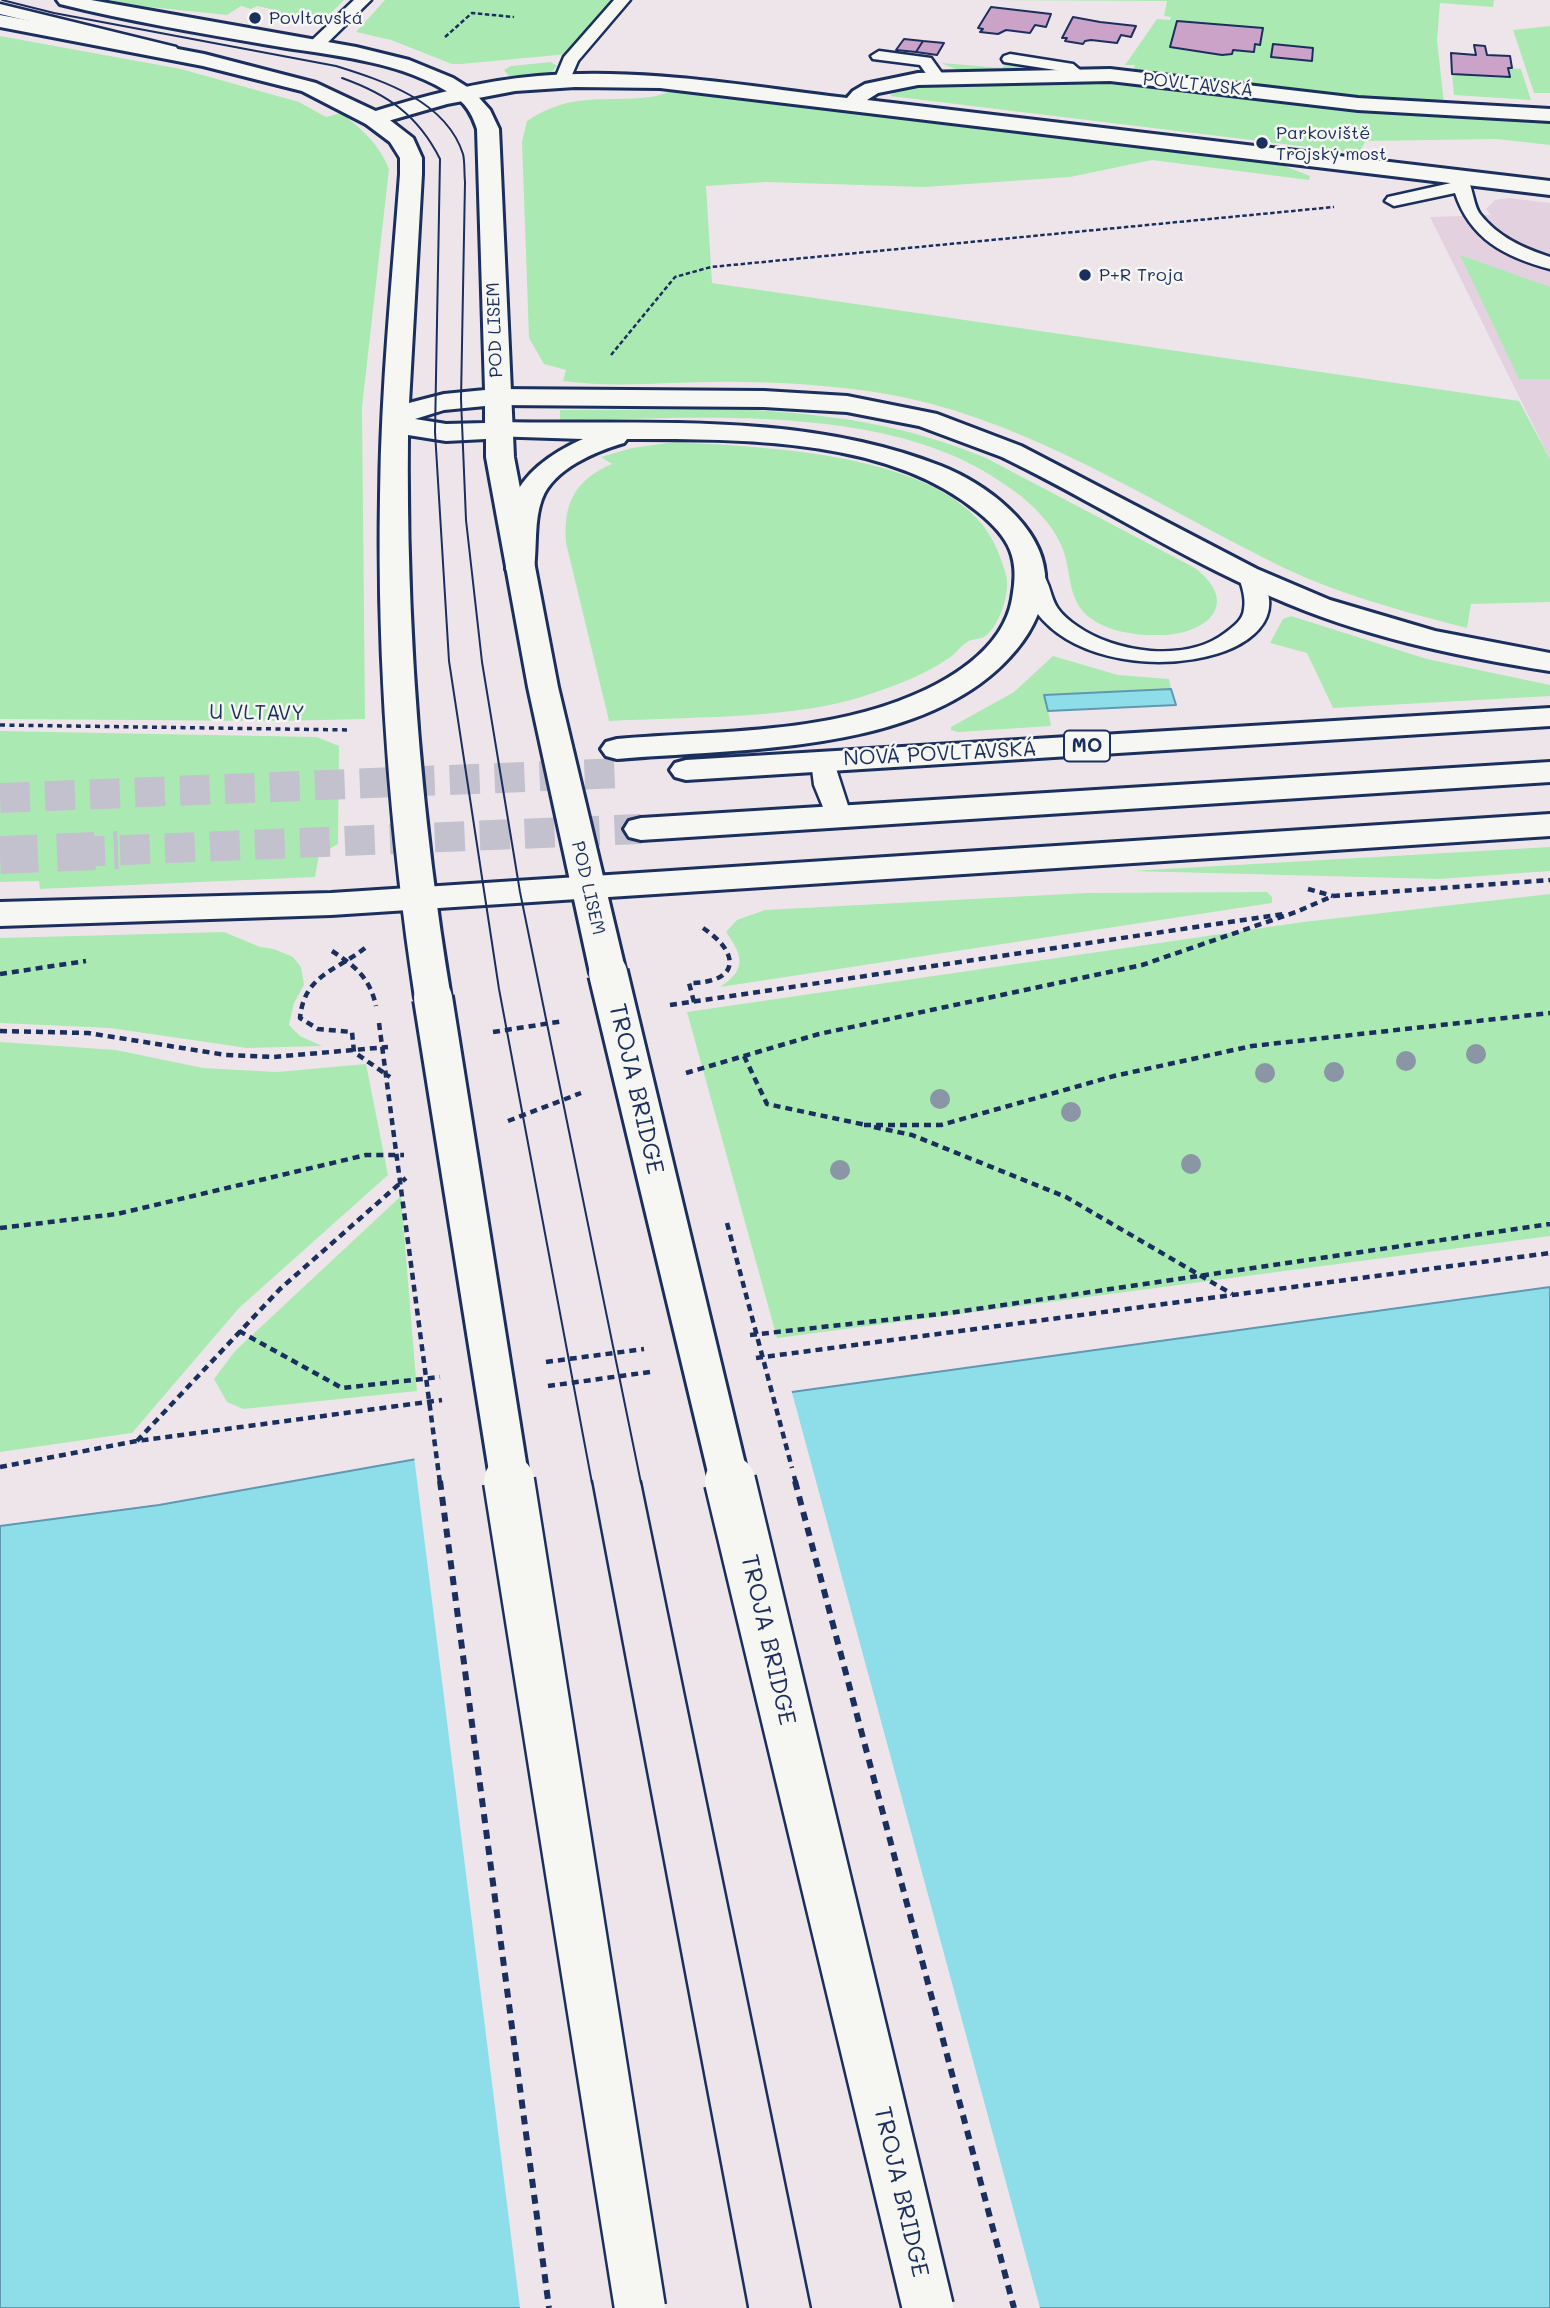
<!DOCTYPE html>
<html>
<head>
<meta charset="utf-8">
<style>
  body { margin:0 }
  canvas { display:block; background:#eee5ea }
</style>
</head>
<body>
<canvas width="1550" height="2308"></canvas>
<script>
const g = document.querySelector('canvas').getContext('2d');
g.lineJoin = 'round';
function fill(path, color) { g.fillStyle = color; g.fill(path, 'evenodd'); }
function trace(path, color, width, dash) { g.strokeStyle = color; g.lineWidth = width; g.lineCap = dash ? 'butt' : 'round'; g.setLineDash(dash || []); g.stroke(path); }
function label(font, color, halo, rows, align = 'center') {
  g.font = font + ' Mali,sans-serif'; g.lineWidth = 5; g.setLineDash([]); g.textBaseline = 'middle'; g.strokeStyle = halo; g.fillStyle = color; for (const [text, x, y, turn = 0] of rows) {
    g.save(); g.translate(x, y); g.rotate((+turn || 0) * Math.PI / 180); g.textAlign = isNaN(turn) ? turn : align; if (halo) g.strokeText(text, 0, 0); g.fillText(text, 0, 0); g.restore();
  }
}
fill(new Path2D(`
  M1509,198L1550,203V459L1430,217L1491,215L1486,209L1495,200Z`), '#e4d1e0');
fill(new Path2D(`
  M110,0H344L322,22L271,13L275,10L257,6L251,9L241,6L227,15L140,6Z
  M385,0H611L568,54L461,64H452L391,40L356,32Z
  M983,0H1494L1493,7L1440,3L1437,40L1444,103L1262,88L1133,71L1135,65H1125L1157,19L1170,20L1171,17L1164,16L1167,1Z
  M1550,26V93H1534L1513,30Z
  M0,36L181,69L299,102L326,117L341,113C362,129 379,144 389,169L362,407L365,719L274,721L0,719Z
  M551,62L557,66L551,73L510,77L504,70L511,66Z
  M941,63L1002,68L1006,64L1040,68L1038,71L967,74Z
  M1508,68L1521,69L1531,100L1454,95L1452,74L1504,78Z
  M702,78L1218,140L1310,176L1309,180L1152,160L1070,177L924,187L766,182L706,186L712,283L1519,401L1550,459V602L1471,604L1467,628C1401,611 1333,593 1272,562C1160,506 1053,437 932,404C872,388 805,383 743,382C683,380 623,389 563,381L566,370L544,364L529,338L522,142L527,121C573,91 600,103 650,97C667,95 685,84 702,78Z
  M1117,83L1178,90L1198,87L1350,106L1531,121L1536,106H1550V145L1497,139L1366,141L1358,153L890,96L897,89L918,85Z
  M1460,255L1550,287V379H1519Z
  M742,409C832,415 901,423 986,458L1195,568C1242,604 1206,635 1160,635C1130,636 1085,629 1074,596C1068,580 1069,562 1061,545C1050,520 1027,499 1004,484C888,401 695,419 560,420V410Z
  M675,442C761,447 922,452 981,523C993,537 1001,557 1006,575C1011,591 999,628 984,637C980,639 973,639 969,641C961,645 956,654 949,658C920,678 884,690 851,700C781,719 682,717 609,721L566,543C563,503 575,480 612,464L601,457L632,448Z
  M1291,616L1427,659L1550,685V696L1333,708L1307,653L1270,643L1283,619Z
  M1053,656L1118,675L1169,679L1171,689L1045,695L1051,726L958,732L951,730V727L1014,692Z
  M0,731L317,737L339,746L338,844L319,855L315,877L40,889L39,881L0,882Z
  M1550,847V871L1439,879L1131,871Z
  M1267,892L1272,897V903L720,987C747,969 743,956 726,932L737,920L765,910L1086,893Z
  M1550,894V1236L777,1338L687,1012L1303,922Z
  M224,932L260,947L274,949L293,957L301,967L304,985L294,1003L289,1025L300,1036L322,1046L247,1048L110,1028L0,1023V938Z
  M0,1042L116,1050L203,1068L277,1072L366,1064L388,1175L239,1308L132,1433L0,1452Z
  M401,1196L417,1391L243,1409L227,1402L214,1379L235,1351Z`), '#aaeab2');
const water = new Path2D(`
  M1171,689L1176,705L1048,711L1044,695Z
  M1550,1287V2308H0V1526L159,1505L792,1392Z`);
fill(water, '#8edeea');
trace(water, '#6098b2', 2);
fill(new Path2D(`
  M791,1389L1040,2308H520L414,1456Z`), '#eee5ea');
const building = new Path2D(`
  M991,7L1051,14L1046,27L1035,25L1030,33L1006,30L998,34L980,32L983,29L978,28Z
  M1073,17L1100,22L1136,26L1131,37L1121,35L1117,43L1091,40L1085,41L1083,44L1065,41L1067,38H1062Z
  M1177,21L1263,28L1260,45L1255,44L1254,52L1233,50L1232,54L1222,55L1170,47Z
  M904,39L923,41L916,52L896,50Z
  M923,41L944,43L937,55L916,52Z
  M1273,44L1313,48L1312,61L1271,57Z
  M1474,45L1485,46L1487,55L1510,56L1512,68H1508L1510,77L1452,74L1451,53L1476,55Z`);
fill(building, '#cca3c8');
trace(building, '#1b2f5e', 2);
trace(new Path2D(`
  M0,798L623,773
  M75,852L641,829`), '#c4c1ce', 30, [30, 15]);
trace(new Path2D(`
  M0,855L118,850`), '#c4c1ce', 38, [38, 19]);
const lane = new Path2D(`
  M354,0H371L320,50H308L306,47L308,44Z
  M614,0H630L578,61L568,84H556L554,81L564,57Z
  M0,4L176,47L178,50L170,55L0,14Z
  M879,51L931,58L946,79L938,84L932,82L920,65L873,59L871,56Z
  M1010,54L1073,64L1086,75L1078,80L1062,71L1004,62L1002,59L1004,56Z
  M1458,172C1474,176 1471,202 1480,214C1498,237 1523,248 1550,257V269C1505,257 1470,239 1455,193L1394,206L1385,201L1388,197L1451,183L1449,177Z
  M1032,567L1040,569C1057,594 1045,604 1077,626C1115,653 1186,663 1225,633C1234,626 1243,620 1244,609C1246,598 1242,587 1239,577L1242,572H1258C1321,663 1102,699 1037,613C1028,602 1025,588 1021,574L1024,569Z
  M823,753L832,756L852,818L848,824L839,826L830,824L814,785L811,761L814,756Z`);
const street = new Path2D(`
  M1110,69L1358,98L1550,109V121L1358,110L1110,81L918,85L878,93L867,100L1550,181V195L660,88L575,87L515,91L447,104L374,125L366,124L363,119L366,114C422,96 479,81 538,76C641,67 745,86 847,98L853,91L865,84L918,73Z`);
const secondary = new Path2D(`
  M57,0H91L356,47L409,60L453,78L472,90L490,110L499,129L514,457L558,687L626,973L621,982L608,985L595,982L590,973L528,687L486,457V439L446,441L408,435C406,624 420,811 451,998L446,1007L433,1010L420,1007L415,998C390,832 377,665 380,496C381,389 392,282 400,174V158L390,142L366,124L302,91L203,66L0,27V15L204,54L316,83L382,114L413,138L422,158V174L409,403L444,394L485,390L477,129C473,117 468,106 457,98C404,60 332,56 269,45C199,33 129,21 60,4ZM485,406V423L446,424L415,419L444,410Z`);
const highway = new Path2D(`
  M497,389L764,391L847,396L937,414L1021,446L1257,569L1330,600L1435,631L1550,653V671C1455,656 1360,636 1272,597C1179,557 1093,501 1002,457L919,426L847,412L764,407L497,405L488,403L484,397L488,391Z
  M499,422C647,425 801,411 941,466C984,483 1041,524 1045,574C1047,601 1033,630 1016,650C929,755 741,748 617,759L606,756L601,749L606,742L617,739C710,731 811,734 899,701C945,684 1003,651 1012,599C1020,558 1010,538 978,512C888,437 739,439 627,439L624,443C596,451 553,469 542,499C534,520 537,547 534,569L530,575L520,578L510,575L506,569C508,547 505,519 514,498C526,470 556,451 583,439L490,436L486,430L490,424Z
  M1550,708V726L686,780L675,777L670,770L675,763L686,760Z
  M1550,762V782L641,840L629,837L624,829L629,821L641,818Z
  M1550,814V836L331,915L0,926V902L331,893Z`);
trace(lane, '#1b2f5e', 5);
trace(street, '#1b2f5e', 6);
trace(secondary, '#1b2f5e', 6);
trace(highway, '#1b2f5e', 6);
trace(new Path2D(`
  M445,37L472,13L514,17
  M611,355L675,277L711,267L1334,207`), '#1b2f5e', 2.5, [4.5, 2.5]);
trace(new Path2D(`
  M0,725L351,730`), '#1b2f5e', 3.5, [5, 4.5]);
trace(new Path2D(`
  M1308,889L1333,896
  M365,948C336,971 304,975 300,1018L318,1029L352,1032L354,1052L390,1077
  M332,951C355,966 370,978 376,1006
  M0,974L86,961
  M694,1002L689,983C739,983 742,954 703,928
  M670,1005L1284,914
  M0,1031L88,1033L226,1055L273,1057L388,1047
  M493,1032L564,1021
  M744,1056L767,1104L866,1125
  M686,1073L819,1034L1142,965L1296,912L1333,896L1550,880
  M508,1121L581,1093
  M864,1125H941L1114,1076L1252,1046L1550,1013
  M874,1127L912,1135L1066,1197L1232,1294
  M0,1228L117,1214L366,1155H404
  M239,1331L342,1388L440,1377
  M750,1335L949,1313L1550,1224
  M756,1358L1550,1253
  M546,1362L644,1349
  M548,1386L650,1372
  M137,1441L280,1289L406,1178
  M0,1467L137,1441L442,1400`), '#1b2f5e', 4.5, [7, 5]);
fill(lane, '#f6f6f2');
fill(street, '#f6f6f2');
fill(secondary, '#f6f6f2');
fill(highway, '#f6f6f2');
trace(new Path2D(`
  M2,0L54,13L336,66C384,81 446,101 463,154C465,162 464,173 465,182L461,399L466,520L482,662L520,892L641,1483
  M342,78C387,94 418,115 440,159L435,432L449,661L499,989L592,1483`), '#1b2f5e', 2);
trace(new Path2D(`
  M592,1481L748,2308
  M641,1481L811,2308`), '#1b2f5e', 2.5);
const secondaryBridgeFar1 = new Path2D(`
  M608,973L730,1483
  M433,998L510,1483`);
const secondaryBridge = new Path2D(`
  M509,1481L640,2308
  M730,1481L928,2308`);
trace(secondaryBridgeFar1, '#1b2f5e', 44, []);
trace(secondaryBridge, '#1b2f5e', 55, []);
trace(new Path2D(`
  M379,1023L440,1483
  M727,1223L792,1468
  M794,1476L796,1483`), '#1b2f5e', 4.5, [7, 5]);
trace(new Path2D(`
  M440,1481L549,2308
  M795,1481L1014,2308`), '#1b2f5e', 6, [9, 7]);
trace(secondaryBridgeFar1, '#f6f6f2', 38);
trace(secondaryBridge, '#f6f6f2', 50);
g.fillStyle = '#8a95a6';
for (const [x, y] of [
  [1476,1054],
  [1406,1061],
  [1334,1072],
  [1265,1073],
  [940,1099],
  [1071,1112],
  [1191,1164],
  [840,1170]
]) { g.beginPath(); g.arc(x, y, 10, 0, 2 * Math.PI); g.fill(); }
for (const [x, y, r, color] of [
  [255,18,7,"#1b2f5e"],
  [1262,143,7,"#1b2f5e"],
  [1085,275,7,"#1b2f5e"]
]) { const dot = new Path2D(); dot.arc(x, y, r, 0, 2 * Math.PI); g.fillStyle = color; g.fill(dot); trace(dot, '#f6f6f2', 2.5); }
label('18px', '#1b2f5e', '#f6f6f2', [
  ["Povltavská",269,18],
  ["Parkoviště",1276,133],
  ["Trojský most",1276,154],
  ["P+R Troja",1099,275]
], 'left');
label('18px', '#1b2f5e', '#f6f6f2', [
  ["POVLTAVSKÁ",1198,85,6],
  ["POD LISEM",495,330,-92],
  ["POD LISEM",588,888,77]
]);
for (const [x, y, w] of [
  [1087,746,46]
]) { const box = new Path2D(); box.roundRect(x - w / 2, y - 15.5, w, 31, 5); g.fillStyle = '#f6f6f2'; g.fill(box); trace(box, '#1b2f5e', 2); }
label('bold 19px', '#1b2f5e', null, [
  ["MO",1087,746]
]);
label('21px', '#1b2f5e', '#f6f6f2', [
  ["U VLTAVY",257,713,1],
  ["NOVÁ POVLTAVSKÁ",940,754,-3]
]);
label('24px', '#1b2f5e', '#f6f6f2', [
  ["TROJA BRIDGE",636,1089,77],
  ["TROJA BRIDGE",768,1640,77],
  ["TROJA BRIDGE",901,2192,77]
]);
</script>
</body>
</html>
